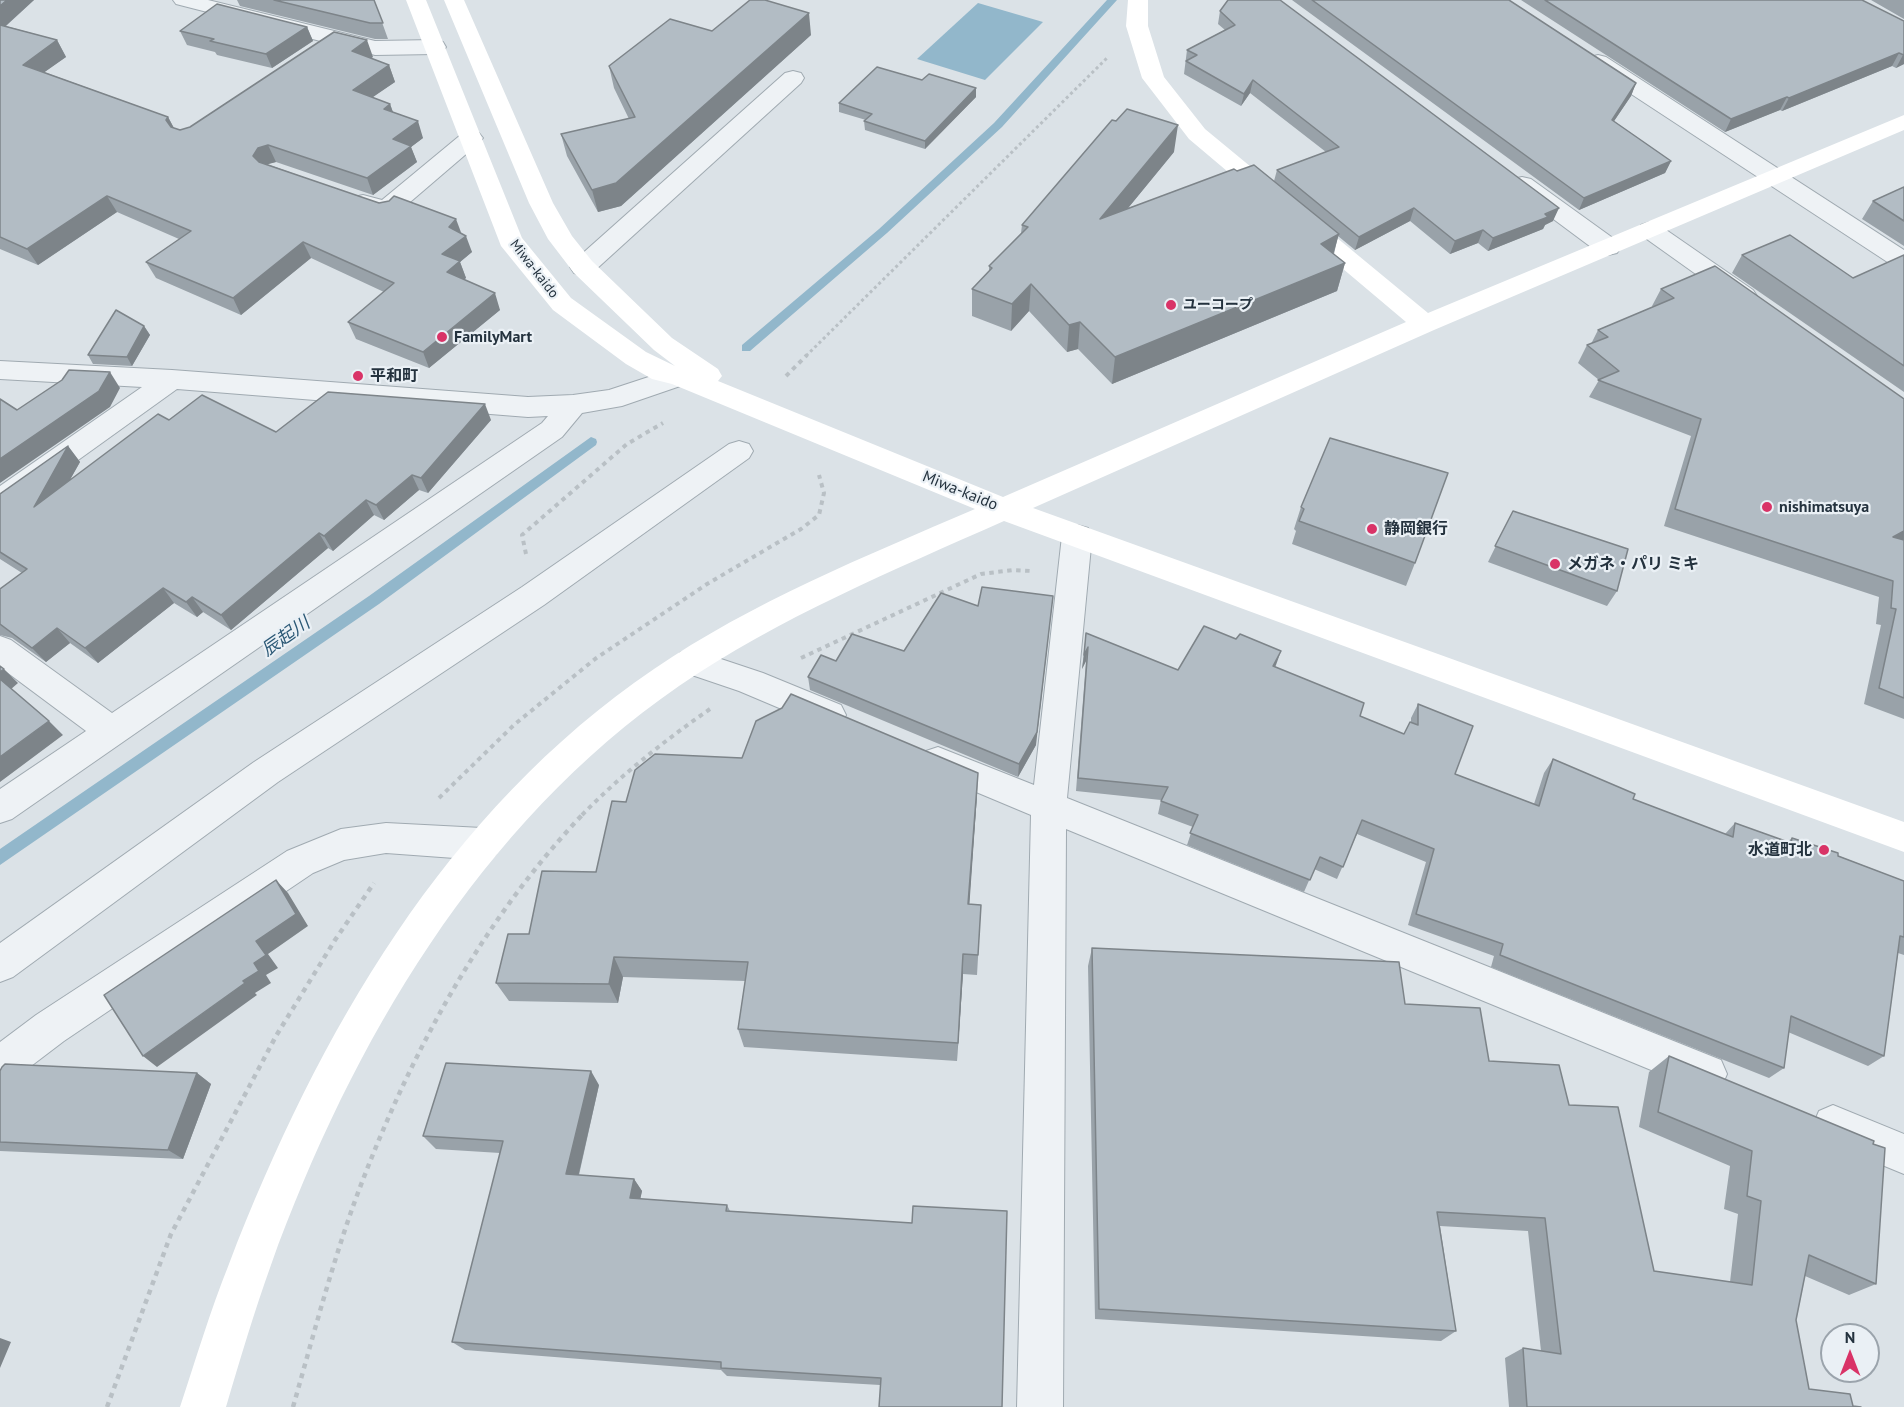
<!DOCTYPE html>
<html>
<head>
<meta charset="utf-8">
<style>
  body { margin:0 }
  #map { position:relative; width:1904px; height:1407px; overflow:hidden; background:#dbe2e7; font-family:"PT Sans",sans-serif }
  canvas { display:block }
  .north { position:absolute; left:1820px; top:1323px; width:60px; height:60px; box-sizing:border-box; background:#eaf0f5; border:2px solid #9ba4ac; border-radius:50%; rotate:0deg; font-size:16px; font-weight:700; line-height:24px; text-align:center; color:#24323e }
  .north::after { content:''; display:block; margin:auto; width:21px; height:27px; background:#d93367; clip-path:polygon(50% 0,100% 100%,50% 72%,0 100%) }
</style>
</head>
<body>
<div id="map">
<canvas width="1904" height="1407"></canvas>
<div class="north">N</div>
</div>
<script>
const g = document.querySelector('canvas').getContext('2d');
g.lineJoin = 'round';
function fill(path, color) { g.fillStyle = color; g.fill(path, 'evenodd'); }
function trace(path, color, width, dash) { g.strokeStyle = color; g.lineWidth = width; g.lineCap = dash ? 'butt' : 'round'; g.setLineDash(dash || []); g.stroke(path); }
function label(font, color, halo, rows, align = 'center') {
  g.font = font + ' "PT Sans","Noto Sans JP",sans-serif'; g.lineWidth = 4.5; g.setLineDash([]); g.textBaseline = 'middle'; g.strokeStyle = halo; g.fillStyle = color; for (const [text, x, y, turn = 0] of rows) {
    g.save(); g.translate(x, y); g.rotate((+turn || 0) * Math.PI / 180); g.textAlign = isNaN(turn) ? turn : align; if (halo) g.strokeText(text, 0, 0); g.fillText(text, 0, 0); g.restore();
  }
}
fill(new Path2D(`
  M978,3L1043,22L985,80L917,59Z`), '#92b7cb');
fill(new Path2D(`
  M1107,0H1117L1002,127L887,233L750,351H742V345L879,229L994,123Z
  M591,437L596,439L597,442L596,445L379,604L0,865V849L369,596Z`), '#92b7cb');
const street = new Path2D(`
  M173,0H208L375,41L435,40L443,42L446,47L443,52L435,54L375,55L176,4Z
  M1598,55L1606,57L1904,250V269L1895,267L1590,67L1587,62L1590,57Z
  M793,71L801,73L804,78L801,83L592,273L583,275L574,273L570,267L574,261L785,73Z
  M471,131L479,133L483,138L479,143L395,215C382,218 358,213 351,202L354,197L363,195L382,200L463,133Z
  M1522,177L1531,179L1617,241L1621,247L1617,253L1608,255L1599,253L1513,189L1510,184L1513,179Z
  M1650,222L1659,225L1753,290L1757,296L1753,302L1744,304L1735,302L1641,235L1638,230L1641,225Z
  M0,361L172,370L528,397L573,395L609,390L679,367L689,369L693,376L689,383L622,406L582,413L562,437L12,819L0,823V789L86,731L0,667V636L11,640L112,713L542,423L548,416L528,417L177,389L10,509L0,512V486L142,387L0,379Z
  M739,441L749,444L753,451L749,458L544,605L278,782L13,977L0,982V943L254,762L522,587L729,444Z
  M1077,525L1088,528L1092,536L1067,798L1721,1060L1727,1074L1721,1088L1707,1093L1066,829L1063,1407H1017L1031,815L926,771L921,761L926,751L938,747L1034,785L1062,536L1066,528Z
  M691,649L763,673L841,705L846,715L841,725L829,729L739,691L680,671L675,662L680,653Z
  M386,823L482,828L495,833L500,844L495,855L482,860L386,853L344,860L313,873L64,1041L14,1079L0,1085V1042L36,1015L287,851L341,829Z
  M1833,1105L1904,1134V1174L1819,1139L1813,1125L1819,1111Z`);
trace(street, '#a0aab1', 2);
trace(new Path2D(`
  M806,356L1108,57`), '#b9c0c5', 3, [3, 3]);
trace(new Path2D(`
  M786,376L807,355
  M526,554L522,535L627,444L663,423
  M801,658L981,574L1013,570L1032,571
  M439,798L515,724L595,659L707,584L801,529L819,515L824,493L819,475
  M582,815C621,775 664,741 710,709`), '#b9c0c5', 4, [4.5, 4.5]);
trace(new Path2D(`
  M107,1407L171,1234L276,1036L335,940L374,883
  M293,1407C313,1337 331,1267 356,1198C408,1058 480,923 583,814`), '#b9c0c5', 4.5, [5, 5]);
fill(street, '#eef2f5');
fill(new Path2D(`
  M406,0H426L522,238L571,298L646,352L675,366L654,350L574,273L548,239L529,203L444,0H464L553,203L572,236L592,261L672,338L718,369L722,376L718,381L1003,497L1406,322L1189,139L1142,78L1126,26L1128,0H1148V26L1164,77L1205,129L1428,313L1904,115V130L1434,330L1033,508L1904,822V852L1004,521C894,570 778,618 679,686C479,824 352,1042 271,1265C254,1312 240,1360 226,1407H180C196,1359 210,1311 229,1264C318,1033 445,811 654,669C752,602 866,556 975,509L672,384L652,379L626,364L553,310L501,246Z`), '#fff');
fill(new Path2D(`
  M0,0H34L6,26L57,40L66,57L44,72L168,117L174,128L180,130L190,127L373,57L371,58L389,65L395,82L372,97L390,104L393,112L423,138L411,147L417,162L373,195L276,162L267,164L461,233L472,252L460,262L466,278L464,279L500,310L429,368L356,339L348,322L384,292L311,258L241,315L156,278L146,262L179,239L117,212L38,265L0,249Z
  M237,0H374L388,39H375L240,6Z
  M1292,0H1509L1636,83L1631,96L1614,121L1671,161L1665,173L1579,210Z
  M1521,0H1862L1904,21V64L1896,68L1892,66L1782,111L1780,110L1725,132Z
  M1871,0H1904V19Z
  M1220,11L1553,221L1545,225L1543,229L1488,251L1478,243L1450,254L1410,221L1355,250L1338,236L1334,254L1345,263L1337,291L1112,384L1078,349L1067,352L1029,311L1011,331L972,316V289L989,271V266L1021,233L1022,225L1174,152L1128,208L1237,171L1274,181L1277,170L1326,152L1250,93L1241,106L1184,74L1187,50L1225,30L1218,24Z
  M307,27L313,41L272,68L217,55L215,52L187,45L180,31Z
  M712,31L811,35L621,206L598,212L567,156L561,134L629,119L614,88L609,66Z
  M976,97L925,149L865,130L864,121L866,120L839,112V103Z
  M1904,187V246L1862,219L1873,201Z
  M1742,255L1853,278L1904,255V392L1732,273Z
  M1661,289L1904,399V719L1864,704L1881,625L1876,624L1879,597L1664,526L1691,436L1589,397L1599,380L1578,363L1587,345L1591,344L1598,330L1653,307L1652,306Z
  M144,326L150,335L132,366L93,364L88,355Z
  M169,420L276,432L491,420L428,493L419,490L384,520L374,515L333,551L328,548L231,630L203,612L197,617L174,603L98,663L70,643L46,662L12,638L0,635V589L22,573L0,559V494L68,446L80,462L69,481Z
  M1301,507L1415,563L1406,586L1292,544L1296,531L1294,529Z
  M1513,511L1617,591L1607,606L1488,562Z
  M1086,633L1178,670L1275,667L1360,716L1404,734L1411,722V718L1418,704L1455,774L1534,804L1544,773L1553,759L1633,799L1725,834L1735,823L1787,842L1792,838L1904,881V955L1898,953L1884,1056L1868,1066L1788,1032L1784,1068L1769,1078L1491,967L1494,956L1408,925L1426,862L1357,834L1337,879L1314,869L1304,892L1187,845L1193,827L1158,814L1161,800L1076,791L1086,661L1082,669Z
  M808,677L1036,745L1018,777L810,690Z
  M742,758L977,795L969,904L981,905L977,975L963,974L957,1061L744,1047L738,1029L745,981L623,977L618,1003L509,1001L496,983L529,934L596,872L626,802Z
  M1092,948L1405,1004L1489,1061L1569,1105L1654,1271L1730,1282L1738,1214L1724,1209L1730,1166L1639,1127L1649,1072L1669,1056L1876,1284L1849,1295L1805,1276L1796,1320L1809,1389L1853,1406L1861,1407H1509L1505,1358L1523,1348L1541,1351L1528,1231L1440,1226L1456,1331L1441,1341L1095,1319L1088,966Z
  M0,1071L197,1073L211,1084L183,1159L0,1151Z
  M599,1085L579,1175L634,1179L642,1191L640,1199L727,1205L730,1211L912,1223L1007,1211L880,1385L727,1376L721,1370L465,1350L452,1342L500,1153L436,1149L423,1136Z`), '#99a2a9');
fill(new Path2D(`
  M7,0H34L0,31V6Z
  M809,13L811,35L621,206L598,212L592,190Z
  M307,27L313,41L272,68L266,54Z
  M57,40L66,57L32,81L23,65Z
  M367,40L373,57L358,67L352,51Z
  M1899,53L1892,66L1782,111L1789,98Z
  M1903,55H1904V64L1896,68Z
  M389,65L395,82L360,106L353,90Z
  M1253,80L1250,93L1241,106L1244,94Z
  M1636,83L1631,96L1606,133L1612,120Z
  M976,88V97L925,149V141Z
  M1787,97L1780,110L1725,132L1731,119Z
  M390,104L396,121L384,109Z
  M168,117L177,134L175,137L166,120Z
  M418,121L423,138L411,147L417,162L373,195L367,178L393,139Z
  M1178,125L1174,152L1097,246L1100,219Z
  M268,145L276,162L265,165L261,172L253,156L258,148Z
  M1671,161L1665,173L1579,210L1584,198Z
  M107,196L117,212L38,265L27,249Z
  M1414,208L1410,221L1355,250L1359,237Z
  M1559,208L1553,221L1545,225L1543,229L1488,251L1493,238Z
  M456,219L462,235L449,227Z
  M1483,230L1478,243L1450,254L1455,241Z
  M1339,234L1331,262L1321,244Z
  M466,236L472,252L460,262L466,278L453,289L447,272L442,254Z
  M303,242L311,258L241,315L233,298Z
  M1345,263L1337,291L1112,384L1115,357Z
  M1031,284L1029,311L1011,331L1012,304Z
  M495,293L500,310L429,368L423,352Z
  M1080,322L1078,349L1067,352L1069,325Z
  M144,326L150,335L132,366L127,357Z
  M110,372L120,388L110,407L0,483V459Z
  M485,404L491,420L428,493L421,478Z
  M68,446L80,462L46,523L34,507Z
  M412,475L419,490L384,520L376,505Z
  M366,500L374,515L333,551L324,536Z
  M1904,531V541L1893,537Z
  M319,533L328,548L231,630L221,615Z
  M163,588L174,603L98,663L85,648Z
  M1053,596L1036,745L1018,777L1019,764Z
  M192,597L203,612L197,617L186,602Z
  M57,628L70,643L46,662L32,648Z
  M1088,647L1086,661L1082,669L1084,655Z
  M1281,651L1276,665L1269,680L1273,666Z
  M4,669L18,683L10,690L0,679V672Z
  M49,721L63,735L0,782V757Z
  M978,773L977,795L968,925V904Z
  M276,880L288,893L308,926L268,954L278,968L266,975L271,983L255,993L243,981L254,963L256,941Z
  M963,954V974L957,1061L958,1043Z
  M614,957L623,977L618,1003L609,984Z
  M245,983L257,995L157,1067L143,1056Z
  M591,1071L599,1085L576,1186L566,1174Z
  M197,1073L211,1084L183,1159L168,1150Z
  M634,1179L642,1191L638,1210L630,1198Z
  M0,1338L11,1342L0,1368Z`), '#7d8489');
const building = new Path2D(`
  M0,0H7L0,6Z
  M274,0H374L383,23H370Z
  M750,0H765L809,13L616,183L592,190L561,134L635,117L609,66L670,19L712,31Z
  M1228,0H1280L1559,208L1545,214L1548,217L1493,238L1483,230L1455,241L1414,208L1359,237L1277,170L1339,147L1253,80L1244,94L1186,61L1197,55L1187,50L1235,25L1220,11Z
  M1312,0H1509L1636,83L1612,120L1671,161L1584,198Z
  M1545,0H1862L1904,21V55L1899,53L1789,98L1787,97L1731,119Z
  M217,4L307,27L266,54L210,41L214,39L180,31Z
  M0,25L57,40L23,65L168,117L166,120L171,127L180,130L190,127L334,32L367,40L352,51L389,65L353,90L390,104L384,109L418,121L393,139L411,146L367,178L268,145L258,148L253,156L259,162L379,203L389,201L394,196L456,219L449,227L466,236L442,254L460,261L447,272L495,293L423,352L348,322L394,283L303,242L233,298L146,262L191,231L107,196L27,249L0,237Z
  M877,67L922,80L929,74L976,88L925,141L864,121L872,114L839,103Z
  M1127,109L1178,125L1100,219L1234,169L1237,171L1254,165L1339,234L1321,244L1345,263L1115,357L1080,322L1069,325L1031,284L1012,304L972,289L992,268L989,266L1028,227L1022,225L1112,120L1116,121Z
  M1904,187V221L1873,201Z
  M1790,235L1853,278L1904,255V366L1742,255Z
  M1715,266L1904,399V531L1893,537L1904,540V698L1879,688L1896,609L1891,608L1893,581L1675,509L1701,419L1598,380L1619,371L1587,345L1608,337L1598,330L1674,298L1661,289Z
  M116,310L144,326L127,357L88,355Z
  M69,370L110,372L99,391L0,459V399L17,410L62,380Z
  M328,392L485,404L421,478L412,475L376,505L366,500L324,536L319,533L221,615L192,597L186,602L163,588L85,648L57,628L32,648L0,624V589L27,569L0,552V494L68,446L34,507L158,414L169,420L202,395L276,432Z
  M1330,438L1448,473L1415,563L1299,521L1304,509L1301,507Z
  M1513,511L1628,549L1617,591L1495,546Z
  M982,587L1053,596L1037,732L1019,764L808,677L821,655L836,661L852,634L904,651L941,593L978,606Z
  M1204,626L1236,639L1240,634L1281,651L1273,666L1364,703L1360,716L1404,734L1410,722L1418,725V704L1473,726L1455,774L1539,806L1553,759L1635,794L1633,799L1733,837L1735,823L1791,843L1792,838L1838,853V856L1904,881V937L1900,936L1884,1056L1791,1016L1784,1068L1500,955L1503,944L1416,914L1434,849L1362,820L1343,867L1320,857L1310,880L1190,833L1198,815L1161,801L1168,787L1078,778L1088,647L1084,655L1086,633L1178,670Z
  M0,666L4,669L0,672Z
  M0,679L49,721L0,757Z
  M791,694L978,773L968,904L981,905L978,955L963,954L958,1043L738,1029L748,962L614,957L609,984L496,983L508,934H529L542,871L596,872L612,801L626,802L635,770L655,754L742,758L756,721L782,708Z
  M276,880L296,914L256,941L266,955L254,963L259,971L243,981L245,983L143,1056L104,995Z
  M1092,948L1399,962L1405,1004L1480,1008L1489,1061L1559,1065L1569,1105L1618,1107L1654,1271L1752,1285L1761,1201L1747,1196L1752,1151L1658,1112L1669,1056L1874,1141L1873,1144L1885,1148L1876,1284L1809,1255L1796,1320L1809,1389L1850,1394L1853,1406L1861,1407H1527L1523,1348L1561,1354L1545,1218L1437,1212L1456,1331L1099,1309Z
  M446,1063L591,1071L566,1174L634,1179L630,1198L727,1205L726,1211L912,1223L913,1206L1007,1211L1002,1407H879L881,1378L721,1368V1362L452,1342L503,1141L423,1136Z
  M5,1064L197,1073L168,1150L0,1142V1071L2,1067Z`);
fill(building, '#b2bcc4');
trace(building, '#7d8489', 1.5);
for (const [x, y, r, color] of [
  [1171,305,6,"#d93367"],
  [442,337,6,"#d93367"],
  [358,376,6,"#d93367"],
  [1767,507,6,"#d93367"],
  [1372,529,6,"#d93367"],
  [1555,564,6,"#d93367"],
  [1824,850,6,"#d93367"]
]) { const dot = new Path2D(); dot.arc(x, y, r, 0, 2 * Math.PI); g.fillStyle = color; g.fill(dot); trace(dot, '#eaf0f5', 2); }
label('14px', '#24323e', '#eaf0f5', [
  ["Miwa-kaido",534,269,52]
]);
label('bold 14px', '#24323e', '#eaf0f5', [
  ["ユーコープ",1183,305]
], 'left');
label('bold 16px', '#24323e', '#eaf0f5', [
  ["FamilyMart",454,337],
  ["平和町",370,376],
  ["nishimatsuya",1779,507],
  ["静岡銀行",1384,529],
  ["メガネ・パリ ミキ",1567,564],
  ["水道町北",1812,850,"right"]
], 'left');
label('16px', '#24323e', '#eaf0f5', [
  ["Miwa-kaido",960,491,22]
]);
label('italic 18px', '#2b5875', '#eaf0f5', [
  ["辰起川",286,637,-35]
]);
</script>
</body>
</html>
